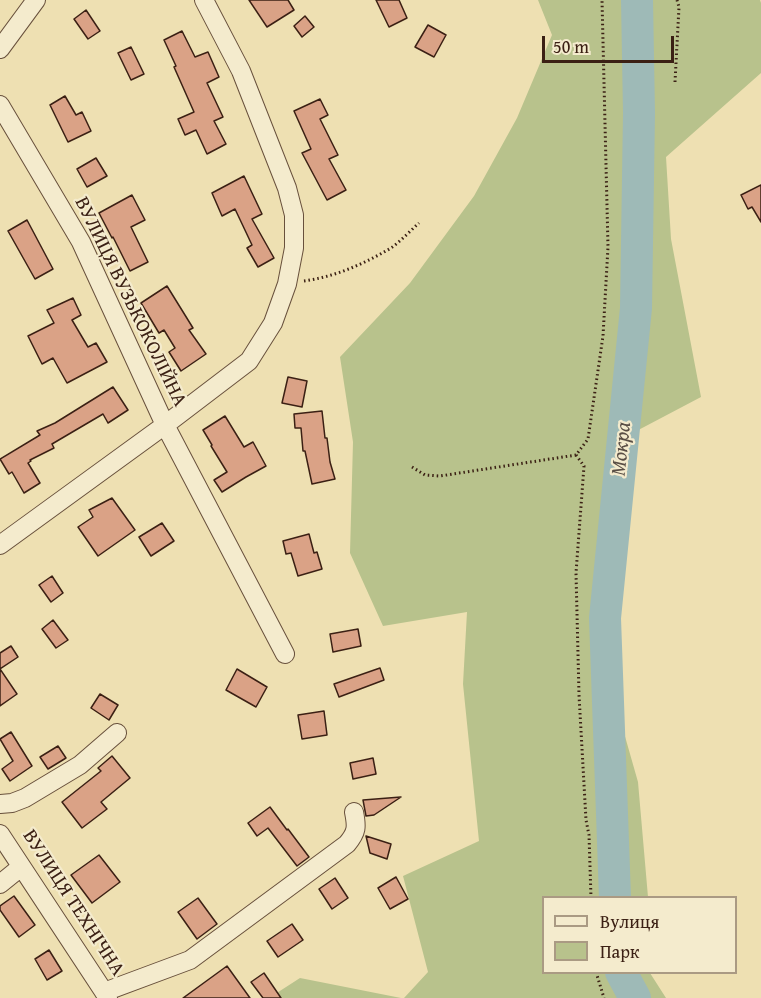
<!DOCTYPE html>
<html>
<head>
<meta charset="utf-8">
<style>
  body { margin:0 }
  #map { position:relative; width:761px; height:998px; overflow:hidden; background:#eee0b2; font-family:"Gentium Book Plus",serif }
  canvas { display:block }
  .legend { position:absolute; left:542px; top:896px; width:195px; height:78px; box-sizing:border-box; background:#f4ebcd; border:2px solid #aa9a83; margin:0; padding:8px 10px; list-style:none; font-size:18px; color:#3b2014 }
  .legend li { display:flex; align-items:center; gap:12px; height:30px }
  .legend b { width:30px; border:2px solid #aa9a83 }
  .scale { position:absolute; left:542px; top:36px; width:132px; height:27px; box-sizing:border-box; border:3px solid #3b2014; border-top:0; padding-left:8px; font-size:18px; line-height:21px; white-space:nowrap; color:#3b2014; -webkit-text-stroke:4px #f4ebcd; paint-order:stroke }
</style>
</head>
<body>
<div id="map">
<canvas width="761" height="998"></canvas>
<ul class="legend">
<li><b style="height:8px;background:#f4ebcd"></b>Вулиця</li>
<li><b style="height:16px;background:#b8c28c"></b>Парк</li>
</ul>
<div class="scale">50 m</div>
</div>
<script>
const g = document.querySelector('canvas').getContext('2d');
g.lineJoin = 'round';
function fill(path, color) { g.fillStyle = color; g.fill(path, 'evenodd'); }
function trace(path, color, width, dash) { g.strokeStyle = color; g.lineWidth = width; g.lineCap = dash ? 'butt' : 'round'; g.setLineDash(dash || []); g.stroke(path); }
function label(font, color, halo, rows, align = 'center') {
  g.font = font + ' "Gentium Book Plus",serif'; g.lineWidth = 4.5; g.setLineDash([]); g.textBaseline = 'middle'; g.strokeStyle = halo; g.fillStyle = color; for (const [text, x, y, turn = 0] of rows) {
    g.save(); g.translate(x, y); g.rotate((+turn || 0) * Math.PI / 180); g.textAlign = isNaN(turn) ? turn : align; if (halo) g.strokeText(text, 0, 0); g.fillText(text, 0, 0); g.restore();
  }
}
fill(new Path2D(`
  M538,0H760L761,3V73L666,157L671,239L701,397L608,446L591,617L638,782L648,897L544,898V972L650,973L666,998H404L428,972L403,876L479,841L463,684L467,612L383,626L350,553L353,442L340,357L410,283L474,196L517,118L552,35Z
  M300,978L401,998H269Z`), '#b8c28c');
trace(new Path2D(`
  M615,898L605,618L636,308L639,113L637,0
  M621,972L635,998`), '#9ebab7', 32);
const building = new Path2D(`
  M249,0H288L294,10L267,27Z
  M376,0H399L407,18L389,27Z
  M86,10L100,31L88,39L74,19Z
  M305,16L314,27L302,37L294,26Z
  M428,25L446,35L434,57L415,47Z
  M182,31L195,57L208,52L219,77L207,83L223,117L214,121L226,144L207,154L196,130L185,135L178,119L194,112L174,67L176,66L164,40Z
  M131,47L144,74L131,80L118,53Z
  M65,96L76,115L82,112L91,131L68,142L50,105Z
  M320,99L328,115L320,119L338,155L329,159L346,190L327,200L302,153L311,149L294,111Z
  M96,158L107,176L87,187L77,169Z
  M244,176L262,214L252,219L274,258L258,267L247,248L252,245L235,209L222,216L212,193Z
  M761,185V222L752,207L748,209L741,195Z
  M132,195L145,220L131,227L148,262L130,271L113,237L112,238L99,213Z
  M27,220L53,269L35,279L8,231Z
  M167,286L193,328L189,330L206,354L181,371L169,352L175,348L164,330L159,333L141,303Z
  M73,298L81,315L72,320L88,347L96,343L107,362L67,383L53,358L42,364L28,336L54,323L47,310Z
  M288,377L307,381L302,407L282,403Z
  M113,387L128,410L108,423L103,414L52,444L54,448L30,460L31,461L28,463L40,483L24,493L12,472L9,474L0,459L40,435L37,431L55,423Z
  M322,411L325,438H327L330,462L335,479L312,484L305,451H303L301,428H295L294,414Z
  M225,416L244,447L253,442L266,466L246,477L222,492L214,480L227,472L211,446L212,445L203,430Z
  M112,498L135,530L98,556L78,527L93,517L89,510Z
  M162,523L174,541L151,556L139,537Z
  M309,534L314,553L317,552L322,569L298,576L291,553L286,554L283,541Z
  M52,576L63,593L51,602L39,585Z
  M53,620L68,640L56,648L42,629Z
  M358,629L361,646L333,652L330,634Z
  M11,646L18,657L0,669L17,694L0,706V653Z
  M380,668L384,680L339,697L334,684Z
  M237,669L267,687L256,707L226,690Z
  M100,694L118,705L109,720L91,708Z
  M324,711L327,735L302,739L298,715Z
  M11,732L32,766L10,781L2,769L13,761L0,739Z
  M58,746L66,758L48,769L40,757Z
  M112,756L130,778L101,802L107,809L82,828L62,802L101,771L98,768Z
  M373,758L376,774L353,779L350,763Z
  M401,797L374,815L366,816L363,800Z
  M270,807L287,830L288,829L309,857L297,866L268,828L257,836L248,823Z
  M366,836L391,844L387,859L370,853Z
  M99,855L120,882L92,903L71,875Z
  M396,877L408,899L390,909L378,888Z
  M335,878L348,898L332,909L319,889Z
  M14,896L35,925L19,937L0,910V906Z
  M198,898L217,924L197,939L178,912Z
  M292,924L303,940L278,957L267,941Z
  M49,950L62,971L47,980L35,959Z
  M227,966L250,998H183Z
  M264,973L281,998H263L251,982Z`);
fill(building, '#daa286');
trace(building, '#3b2014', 1.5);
const minor = new Path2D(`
  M0,49L36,0
  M0,105L81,242L165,425L285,654
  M0,545L165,425L249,361L273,323L287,284L294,248V215L287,188L241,71L204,0
  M0,804L12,803L25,798L80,765L117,733
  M0,834L108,998
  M0,884L21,867
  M104,992L190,960L347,844C357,832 357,827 354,812`);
trace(minor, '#68503c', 20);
trace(new Path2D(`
  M675,82L679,7L677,0
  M304,281C334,277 364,264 391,248C401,241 410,231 419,223
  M576,455L584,466L576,573L579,695L586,820L589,835L591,898
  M412,467L425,475L440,476L576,455L588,439L603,336L608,247L602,0
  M596,972L604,998`), '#3b2014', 3, [1.5, 3]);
trace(minor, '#f4ebcd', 18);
label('20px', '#3b2014', '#f4ebcd', [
  ["ВУЛИЦЯ ВУЗЬКОКОЛІЙНА",130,302,64],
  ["ВУЛИЦЯ ТЕХНІЧНА",73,903,57]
]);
label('italic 21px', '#594e45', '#f4ebcd', [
  ["Мокра",622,449,-84]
]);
</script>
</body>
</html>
